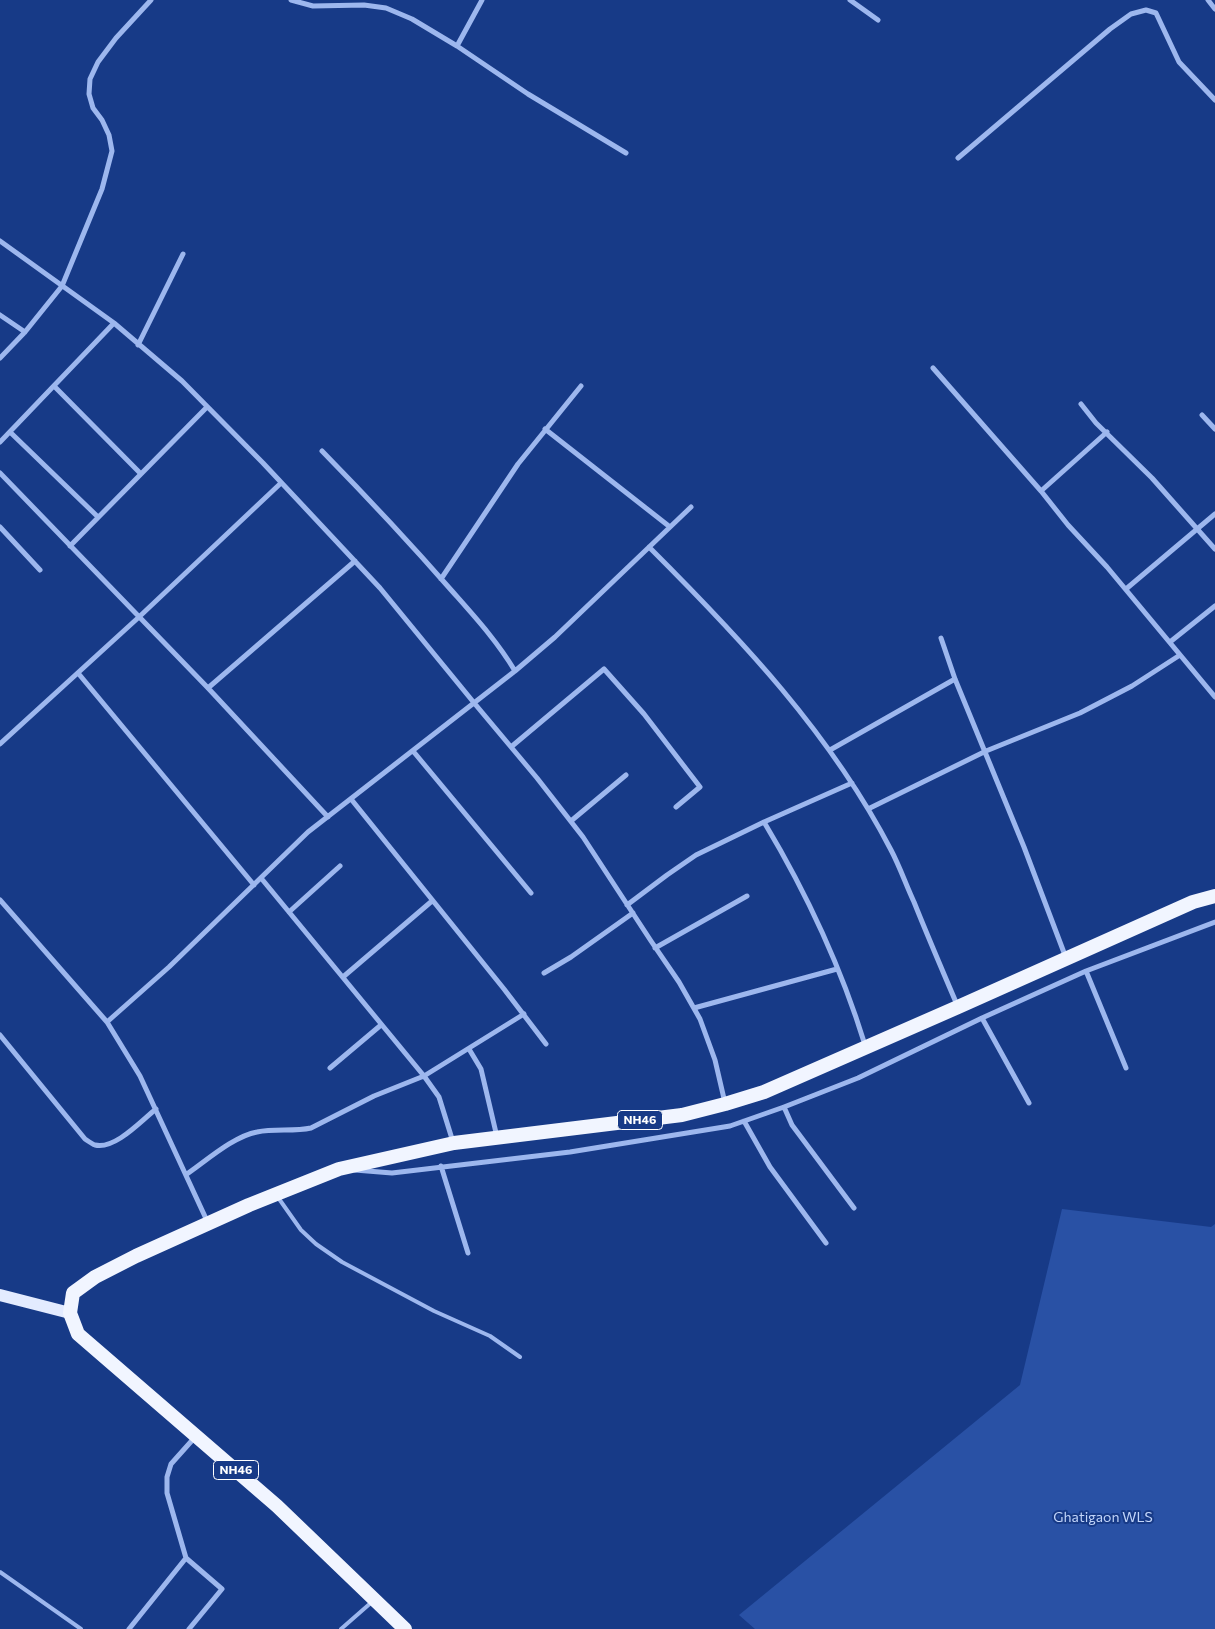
<!DOCTYPE html>
<html>
<head>
<meta charset="utf-8">
<style>
  body { margin:0 }
  canvas { display:block; background:#173a87 }
</style>
</head>
<body>
<canvas width="1215" height="1629"></canvas>
<script>
const g = document.querySelector('canvas').getContext('2d');
g.lineJoin = 'round';
function fill(path, color) { g.fillStyle = color; g.fill(path, 'evenodd'); }
function trace(path, color, width, dash) { g.strokeStyle = color; g.lineWidth = width; g.lineCap = dash ? 'butt' : 'round'; g.setLineDash(dash || []); g.stroke(path); }
function label(font, color, halo, rows, align = 'center') {
  g.font = font + ' Commissioner,sans-serif'; g.lineWidth = 4; g.setLineDash([]); g.textBaseline = 'middle'; g.strokeStyle = halo; g.fillStyle = color; for (const [text, x, y, turn = 0] of rows) {
    g.save(); g.translate(x, y); g.rotate((+turn || 0) * Math.PI / 180); g.textAlign = isNaN(turn) ? turn : align; if (halo) g.strokeText(text, 0, 0); g.fillText(text, 0, 0); g.restore();
  }
}
fill(new Path2D(`
  M1062,1209L1211,1227L1215,1224V1629H755L739,1615L1020,1385Z`), '#2951a5');
trace(new Path2D(`
  M277,1196L301,1230L316,1244L342,1262L434,1311L490,1336L520,1357
  M0,1572L81,1629
  M341,1629L373,1601`), '#9db7ee', 4);
trace(new Path2D(`
  M291,0L313,6L364,5L386,8L412,19L457,46L528,94L626,153
  M850,0L878,20
  M1208,0L1215,9
  M457,46L482,0
  M958,158L1110,29L1131,14L1146,10L1156,13L1179,62L1215,100
  M0,241L114,323L182,381L263,463L380,588L475,704L537,778L583,837L651,941L679,982L700,1019L715,1060L725,1103
  M0,315L25,332
  M138,345L183,254
  M0,358L25,332L62,286L102,189L112,151L109,135L102,120L93,108L89,94L90,79L98,62L116,38L151,0
  M933,368L1041,491L1107,432
  M54,386L141,474
  M1081,404L1096,423L1152,478L1215,549
  M1202,415L1215,429
  M545,429L670,527
  M10,432L98,517
  M0,442L114,323
  M322,451C367,497 410,543 452,591C475,617 497,641 515,671
  M0,473L208,688L328,817
  M1041,491L1068,525L1107,567L1215,697
  M0,527L40,570
  M70,546L207,407
  M649,547C741,639 831,734 891,850C900,867 906,885 914,902C928,937 943,972 958,1007
  M441,579L518,464L581,386
  M1126,589L1215,514
  M941,638L955,679L1024,847L1066,958
  M1170,642L1215,606
  M78,673L254,885
  M208,688L355,561
  M0,744L139,617L281,483
  M511,747L604,669L644,714L700,787L676,807
  M830,750L955,679
  M413,751L531,893
  M351,799L504,989L546,1044
  M868,809L986,751L1080,713L1132,686L1180,655
  M571,821L626,775
  M764,822C806,892 841,967 865,1045
  M261,878L424,1076L439,1097L453,1142
  M0,900L107,1022L140,1076L208,1223
  M627,905L667,875L696,855L764,822L852,783
  M289,912L340,866
  M655,948L747,896
  M1086,971L1126,1068
  M544,973L571,957L633,913
  M343,977L432,901
  M694,1008L837,969
  M982,1018L1029,1103
  M107,1022L169,967L308,832L515,671L555,637L691,507
  M0,1035L85,1139C88,1141 92,1144 95,1145C115,1150 142,1120 156,1109
  M469,1049L481,1069L497,1137
  M330,1068L381,1025
  M784,1107L792,1125L854,1208
  M744,1121L770,1167L826,1243
  M441,1166L468,1253
  M355,1170L392,1173L570,1152L730,1126L784,1107L858,1078L982,1018L1086,971L1215,922
  M187,1174C206,1161 234,1136 257,1132C275,1128 293,1132 311,1128L374,1096L424,1076L524,1014
  M129,1629L186,1558
  M189,1629L222,1589L186,1558L167,1493V1477L171,1464L196,1436`), '#9db7ee', 5);
trace(new Path2D(`
  M0,1295L70,1313`), '#e3ebff', 12);
trace(new Path2D(`
  M405,1629L277,1506L78,1334L70,1313L73,1293L95,1277L136,1256L249,1205L339,1169L454,1143L682,1115L725,1104L764,1092L958,1007L1193,902L1215,896`), '#f1f5ff', 14);
for (const [x, y, w] of [
  [640,1120,45],
  [236,1470,45]
]) { const box = new Path2D(); box.roundRect(x - w / 2, y - 9.5, w, 19, 4); g.fillStyle = '#173a87'; g.fill(box); trace(box, '#fff', 1); }
label('bold 12px', '#fff', null, [
  ["NH46",640,1120],
  ["NH46",236,1470]
]);
label('14px', '#c2d5fa', '#173a87', [
  ["Ghatigaon WLS",1103,1517]
]);
</script>
</body>
</html>
